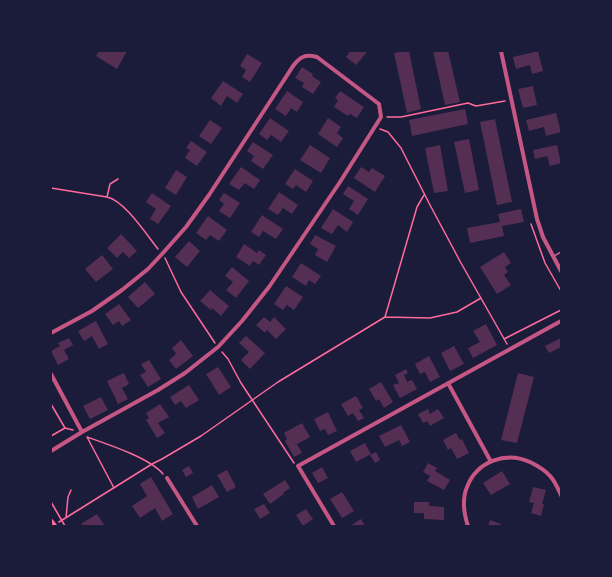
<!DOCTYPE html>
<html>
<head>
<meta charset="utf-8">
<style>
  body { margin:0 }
  #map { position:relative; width:612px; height:577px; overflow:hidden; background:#1b1b3a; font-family:"Space Grotesk",sans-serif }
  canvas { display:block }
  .frame { position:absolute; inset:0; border:52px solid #1b1b3a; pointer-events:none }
</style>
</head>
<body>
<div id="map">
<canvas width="612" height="577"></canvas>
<div class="frame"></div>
</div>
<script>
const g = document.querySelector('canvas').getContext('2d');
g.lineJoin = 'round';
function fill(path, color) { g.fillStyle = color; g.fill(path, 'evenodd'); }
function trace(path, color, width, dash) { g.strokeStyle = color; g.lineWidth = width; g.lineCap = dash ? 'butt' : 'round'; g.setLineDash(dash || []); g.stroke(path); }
fill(new Path2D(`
  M99,51H127L117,69L96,56Z
  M346,51H368L356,65L346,57L349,53Z
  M405,51H409L421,109L407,113L394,53Z
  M433,51H448L460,102L445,105Z
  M538,51L543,71L532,74L530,65L516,69L513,57Z
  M247,54L262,63L250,82L242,77L246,70L240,66Z
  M302,67L313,74L312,76L321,82L313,94L302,87L304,83L295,78Z
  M223,81L243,94L237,103L227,96L221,106L211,98Z
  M533,86L537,105L523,108L518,89Z
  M287,91L303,102L297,112L291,108L286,116L275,109Z
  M340,91L364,107L357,118L350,114L348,116L334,107L338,100L335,98Z
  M465,109L468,124L412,136L409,120Z
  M556,113L561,132L546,136L544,127L529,131L526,120Z
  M270,118L289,131L281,142L271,135L267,140L259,134Z
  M328,118L341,127L337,133L343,138L337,147L318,134Z
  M495,119L512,202L497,205L480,122Z
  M210,120L222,128L211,144L199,136Z
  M469,139L479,190L465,193L454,142Z
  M191,141L207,152L197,166L185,158L190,150L186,148Z
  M253,142L273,155L263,169L251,161L254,156L247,151Z
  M310,145L330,158L321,173L300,160Z
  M440,145L448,191L434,193L425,148Z
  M557,145L561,163L550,166L547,156L535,159L533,150Z
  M241,167L260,180L254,189L245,183L239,190L229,184Z
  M361,167L369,172L372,168L385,176L375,192L354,178Z
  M295,169L313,181L306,192L296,185L293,189L285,184Z
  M176,170L187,177L176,195L165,188Z
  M348,186L368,199L358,215L349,209L354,201L343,194Z
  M279,192L298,205L292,214L283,208L278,215L268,209Z
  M152,193L171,206L158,224L150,219L156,209L146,202Z
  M224,193L240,203L230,218L219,211L224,204L219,200Z
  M333,209L353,222L347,232L338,225L332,234L321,228Z
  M521,209L524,222L502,226L504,236L470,243L467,228L500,222L498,214Z
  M262,215L283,229L276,239L263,231L259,237L251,232Z
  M208,216L227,230L219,241L210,235L206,240L196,233Z
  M121,234L137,251L129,258L123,252L117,258L107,248Z
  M315,235L336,246L327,262L315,255L318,249L310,244Z
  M189,241L200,251L187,267L175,257Z
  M244,244L257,253L259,250L266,255L259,265L253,261L250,266L236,257Z
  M504,252L511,263L505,267L508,272L504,275L511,285L497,294L480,267Z
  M102,255L113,269L96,282L85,269Z
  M301,263L321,276L315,284L309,280L306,286L292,277Z
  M232,267L249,281L236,298L226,290L233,282L225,276Z
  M145,282L155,294L138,308L128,297Z
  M286,286L303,297L294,310L287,305L283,310L274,304Z
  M210,290L229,306L221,316L212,308L211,310L200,301Z
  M119,304L131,320L122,326L119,321L113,325L105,314Z
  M264,317L270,322L274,317L286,329L276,339L267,330L265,333L256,325Z
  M96,321L108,344L99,349L92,336L84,341L78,331Z
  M486,324L497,345L473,358L468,348L480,342L473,331Z
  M246,336L265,353L250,369L241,360L249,352L239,343Z
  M69,338L73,345L64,350L69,359L58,365L51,351L60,346L58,343Z
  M561,338V347L549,353L545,346Z
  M181,340L193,356L176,369L169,360L176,354L172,348Z
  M454,346L464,364L450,371L441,353Z
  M429,356L440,377L430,382L425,372L420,374L415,364Z
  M149,360L161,379L148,387L140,375L146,372L141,364Z
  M218,367L231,387L219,395L206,374Z
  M406,369L408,373L404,375L407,382L412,380L417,389L400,398L393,385L399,383L395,375Z
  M124,373L129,384L122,388L128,399L118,404L107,381Z
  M518,373L534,377L517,443L501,440Z
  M381,382L393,402L384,408L379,399L376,401L369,389Z
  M189,385L199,400L186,408L181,401L175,405L170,397Z
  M356,396L363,408L359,410L364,418L358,421L353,413L348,416L341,404Z
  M101,397L108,410L90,419L83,406Z
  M160,404L169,417L158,423L165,433L157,438L146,420L149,418L146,413Z
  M428,409L430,414L438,409L444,418L430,426L427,421L423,423L418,414Z
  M328,412L337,431L328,435L325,429L320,431L314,419Z
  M302,423L310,437L297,444L302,453L294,457L285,441L287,439L284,433Z
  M401,425L410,442L402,446L399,440L385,447L379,436Z
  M456,433L460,440L462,439L469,453L457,459L451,448L448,450L443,440Z
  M365,443L371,454L356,462L350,451Z
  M376,452L380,460L375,463L370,455Z
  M428,463L437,468L435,471L450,480L444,490L427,481L430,476L423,472Z
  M189,466L193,473L186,477L182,470Z
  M322,467L328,478L318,483L312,473Z
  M227,470L236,487L227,492L217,475Z
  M502,471L510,484L491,495L483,483Z
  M151,477L173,514L162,521L155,508L140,518L132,506L147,496L140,484Z
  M285,480L290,488L283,493L284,494L270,504L263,494Z
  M212,485L219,497L198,509L192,497Z
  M533,487L546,490L542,504H544L541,516L531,513L534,503L529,502Z
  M342,492L354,511L342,518L330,499Z
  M414,502H429V506L444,507V520L424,519V513H414Z
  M264,504L270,513L260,519L254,509Z
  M306,509L313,519L303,526L296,515Z
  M97,514L105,526H83L81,524Z
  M361,519L365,526H350Z
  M490,520L501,524V526H488Z`), '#542f53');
trace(new Path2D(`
  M387,117H401L468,103L476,106L505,101
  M380,129L388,132L401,148L430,205L461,263L507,344
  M51,188L107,197C125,201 146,234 158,249
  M107,197L110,184L118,179
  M531,224L545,263L561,291
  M165,258L181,292L215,343
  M385,317L417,207L424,195
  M504,339L561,310
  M222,352L228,359L241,383L294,463
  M51,404L65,428
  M51,436L65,428L73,430
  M87,437L114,488
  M87,437C107,444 150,458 163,474
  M51,502L65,526
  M66,518L68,497L71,490
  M59,522L152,464L162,459L201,436L278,382L385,317L430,318L457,312L481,298`), '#ff6b9d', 1.5);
trace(new Path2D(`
  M554,256L561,252`), '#c65784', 2);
trace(new Path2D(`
  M501,51L537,219L543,237L561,271
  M51,333L92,311L122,290L148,269L162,254L186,227L209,195L284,80C289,73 295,60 303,57C307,55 313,56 317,57L379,104L381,117L340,182L269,287L242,321L218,347L185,373L158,390L82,432L51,451
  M51,374L82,432
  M448,383L490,460
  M167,478L197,526
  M334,526L298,466L561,321
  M468,526C464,514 462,499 467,487C477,461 506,451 530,462C538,466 545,470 550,476C555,481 558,489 561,495`), '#c65784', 4);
trace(new Path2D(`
  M51,522L54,526`), '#ff6b9d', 6);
</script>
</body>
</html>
